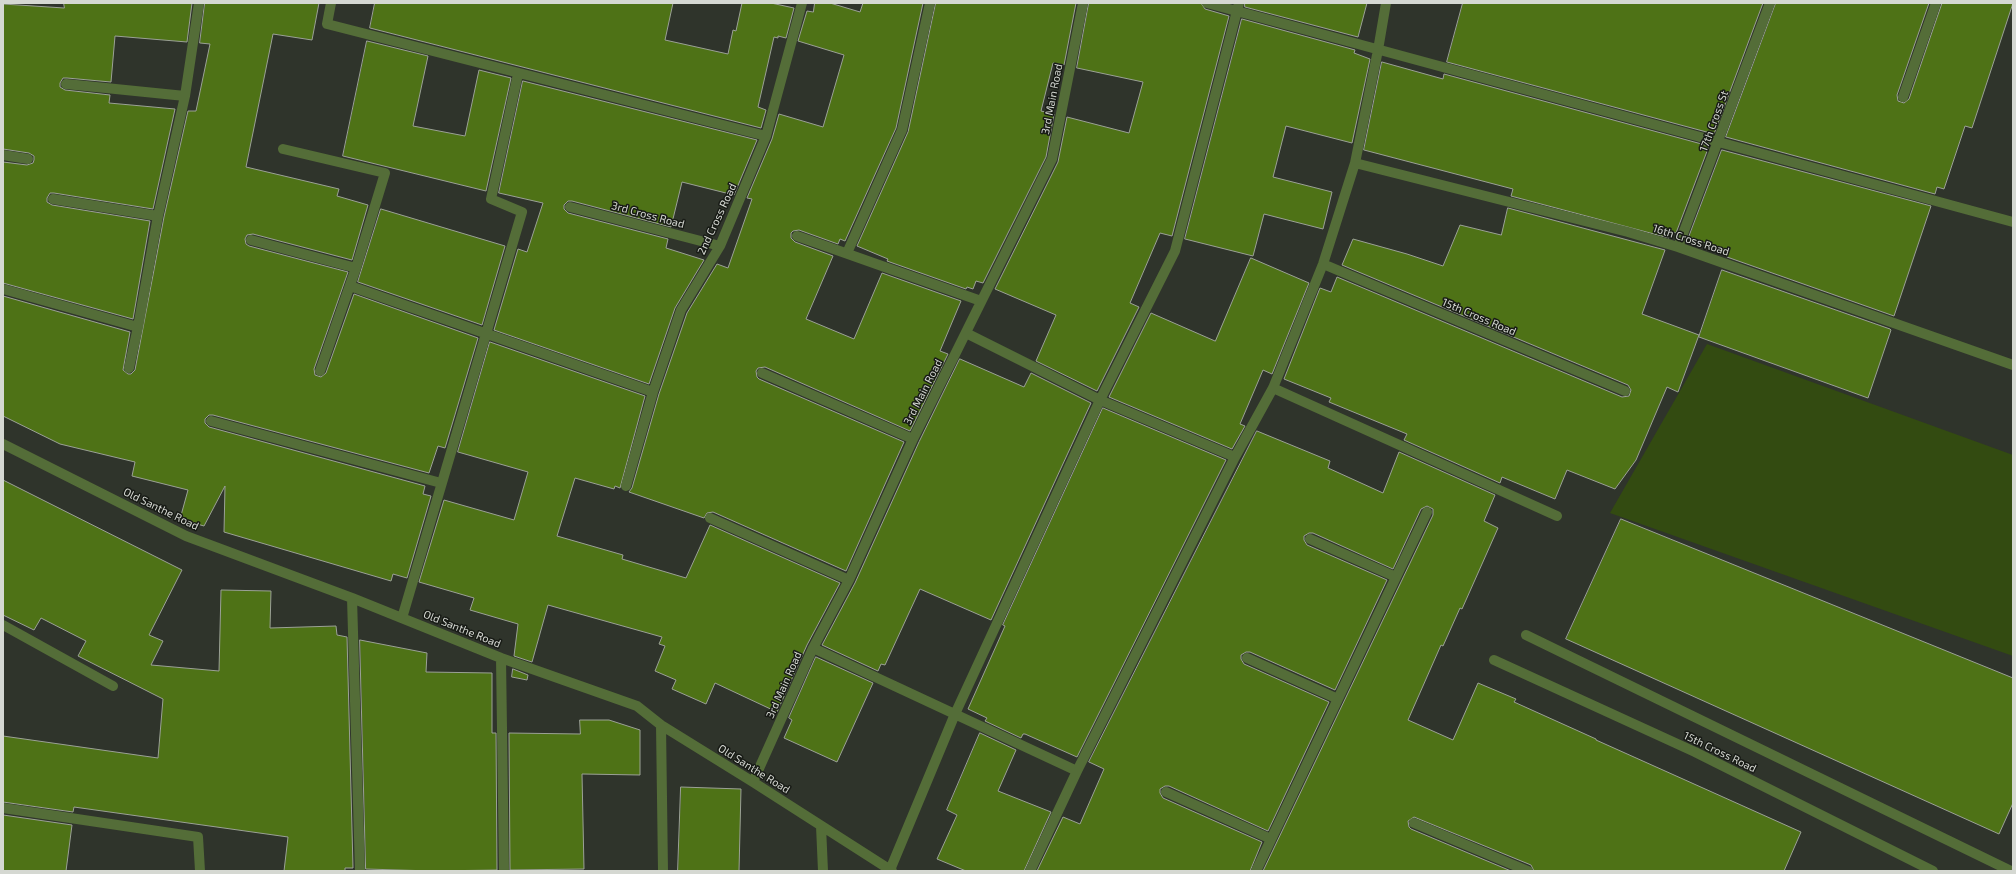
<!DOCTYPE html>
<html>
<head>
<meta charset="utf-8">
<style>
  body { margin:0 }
  #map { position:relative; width:2016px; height:874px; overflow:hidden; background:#2f342b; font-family:"Exo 2",sans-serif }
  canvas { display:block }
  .frame { position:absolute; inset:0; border:4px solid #d5d8d2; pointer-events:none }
</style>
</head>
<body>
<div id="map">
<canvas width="2016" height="874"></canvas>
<div class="frame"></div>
</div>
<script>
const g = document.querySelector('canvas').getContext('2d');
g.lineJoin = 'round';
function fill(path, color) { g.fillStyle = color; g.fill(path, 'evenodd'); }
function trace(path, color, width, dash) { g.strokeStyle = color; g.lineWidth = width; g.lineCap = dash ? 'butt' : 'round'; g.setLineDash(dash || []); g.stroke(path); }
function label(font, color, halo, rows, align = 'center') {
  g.font = font + ' "Exo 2",sans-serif'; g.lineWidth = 3; g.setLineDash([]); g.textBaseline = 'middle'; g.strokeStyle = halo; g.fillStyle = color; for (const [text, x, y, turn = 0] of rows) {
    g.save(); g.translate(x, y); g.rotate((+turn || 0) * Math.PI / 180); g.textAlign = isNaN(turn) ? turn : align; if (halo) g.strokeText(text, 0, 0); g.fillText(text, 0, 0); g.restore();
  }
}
fill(new Path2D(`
  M1707,344L2013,455V656L1610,513Z`), '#334b11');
const building = new Path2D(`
  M64,3H192L187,42L115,36L111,82L67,78H63L60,83V87L65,90L110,95L109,103L175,109L153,209L54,193H50L47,198V202L52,205L150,221L133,319L3,283V162L27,165L33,163L34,160V156L29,153L3,149V4L64,8Z
  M205,3H319L312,40L273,34L246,167L339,189L337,196L368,205L352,260L253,234L247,235L245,239L246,244L249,246L348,272L314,369L315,375L321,377L326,373L354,294L478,338L445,448L438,446L429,473L213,415H209L205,419V423L209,427L425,486L423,494L431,496L407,578L393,574L391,581L224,532L225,486L204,526L180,519L188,490L132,476L135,462L60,444L3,416V296L130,332L123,370L128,374H131L135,370L164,217L188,111H196L210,44L200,43Z
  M375,3H673L665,40L728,54L733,30L736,31L742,3H771L794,8L786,38L778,36V38L774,37L758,107L766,110L761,128L370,28Z
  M815,3H830L860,12L863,3H923L896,128L845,241L840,239L838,244L799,230L793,231L791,233V238L795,242L833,256L806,319L854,339L882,273L961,301L940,351L948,354L910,431L765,367L758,368L756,371L757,377L759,379L904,442L846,571L713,512L707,513L704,518L629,492L632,488L659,394L687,313L717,264L728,268L752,199L747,198L772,139L779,114L823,127L844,55L798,41L807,11L813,12Z
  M936,3H1076L1064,65L1053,63L1041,111L1054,114L1046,157L983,283L976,281L973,289L967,287L966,289L887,261L888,259L857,246L908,132Z
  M1089,3H1201L1205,9L1229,16L1172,236L1160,233L1130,303L1139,307L1097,391L1036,361L1056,315L995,289L1058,162L1067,117L1129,133L1143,82L1077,68Z
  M1245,3H1367L1358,37L1245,7Z
  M1463,3H1763L1714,134L1447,62Z
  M1776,3H1929L1897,95L1898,101L1904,103L1909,99L1942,3H2013L1972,128L1965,126L1944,189L1937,187L1935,194L1726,137Z
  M1242,19L1355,50L1354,53L1370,59L1352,143L1286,126L1273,177L1332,192L1323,229L1264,214L1253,256L1185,239Z
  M367,41L428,56L413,126L465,136L479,70L511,78L486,191L343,156Z
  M1382,62L1443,79L1444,74L1709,146L1676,233L1671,231L1669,238L1511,196L1513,189L1364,150Z
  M523,81L757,140L734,195L682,182L671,227L572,201H568L564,205V209L568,213L668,239L666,248L704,260L675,308L649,384L494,330L518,249L527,252L543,203L499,193Z
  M1722,150L1931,206L1894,316L1727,257L1729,251L1689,237Z
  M1508,208L1665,250L1642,314L1699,335L1678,392L1667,387L1636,460L1615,489L1567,470L1555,499L1502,477L1500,483L1404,440L1407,434L1329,402L1331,398L1284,379L1320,288L1331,292L1337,277L1622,397L1629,396L1631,390L1628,385L1342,265L1353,239L1407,254L1443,266L1460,225L1501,235Z
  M381,209L505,246L482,325L358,282Z
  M1251,258L1309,283L1272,374L1263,370L1240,424L1245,426L1232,449L1109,397L1151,313L1215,341Z
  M1722,270L1890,329L1891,330L1868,398L1699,337Z
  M490,342L645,396L620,488L615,486L614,489L575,478L557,536L623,555L622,559L686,578L710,525L840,583L807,645L777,712L715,683L706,704L672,689L676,680L655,671L665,646L659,644L662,637L548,605L532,662L514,656L518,624L470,610L474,598L419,582L444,500L514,520L528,472L458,452Z
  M960,359L1024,387L1031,373L1091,403L991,620L920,589L885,665L881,664L878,671L822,645L855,583L919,442Z
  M1103,408L1226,460L1077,757L1025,734H1023L1021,738L985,721L987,718L968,709L1005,626L1003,625Z
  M1257,431L1330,461L1328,468L1383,493L1399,452L1495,495L1484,521L1498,528L1462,609L1460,608L1443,646L1441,645L1408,720L1453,740L1478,683L1516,699L1514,702L1596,739V740L1801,832L1784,871H1534L1531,865L1414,817L1408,821L1409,827L1411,829L1511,871H1263L1433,515V509L1427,506L1421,509L1393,569L1313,533H1309L1304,536V540L1307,545L1387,580L1335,690L1250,652H1246L1241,655V659L1244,664L1329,702L1268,831L1169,786H1165L1160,789V793L1163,798L1262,842L1250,871H1037L1063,817L1080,824L1104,769L1089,762Z
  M3,480L182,570L149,635L163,641L151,665L219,671L221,590L271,591L270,628L336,626L337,635L347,637L353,868H345V871H284L288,837L74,807L73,812L3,802V736L158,758L163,699L78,656L86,641L41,618L34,630L3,615Z
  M1621,519L2013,678V803L1999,834L1566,639Z
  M360,640L427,653L426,672L492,673V733H496L497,870L432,871L366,869Z
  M816,657L873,683L837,762L784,738L792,720L789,718Z
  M513,669L528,675L527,680L512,677Z
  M580,720H609L640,730V775L582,774L584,869L510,870L509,733L580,734Z
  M980,733L1016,750L998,791L1051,812L1024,871H966L937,859L957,815L947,810Z
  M681,787L741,789L739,871H678Z
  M3,815L72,825L66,871H3Z`);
fill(building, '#4e7216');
trace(building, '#9ba196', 1);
trace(new Path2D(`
  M331,3L327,24L766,136
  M1207,3L2013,222
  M66,84L185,96
  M1903,97L1936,3
  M283,149L385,173L356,268L320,371
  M3,155L28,159
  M1355,163L1628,232L1678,247L2013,365
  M53,199L158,216
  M570,207L720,246
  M797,236L981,301
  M251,240L356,268
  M1678,247L1770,3
  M847,253L902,130L930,3
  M1323,264L1625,391
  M350,286L653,392
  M3,289L138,327L158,216L185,96L199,3
  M966,333L1100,400L1235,457L1077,771L1030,871
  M129,368L138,327
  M762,373L913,439
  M1273,388L1557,516
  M211,421L441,483
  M3,444L186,536L352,598L501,658L637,706L661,725L753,782L892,871
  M1235,457L1273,388L1323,264L1355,163L1378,50L1386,3
  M626,486L653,392L681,310L720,246L766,136L802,3
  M710,518L849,580
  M1310,539L1396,577
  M352,598L360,871
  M402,618L522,212L491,199L518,74
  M3,625L113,686
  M1526,635L2011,871
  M813,648L1077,771
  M501,658L504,871
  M1247,658L1338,699
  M1494,660L1695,752L1933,871
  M661,725L663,871
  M753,782L813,648L849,580L913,439L1052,159L1083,3
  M1166,792L1271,839
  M3,808L198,837L200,871
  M1414,823L1528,871
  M821,826L823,871
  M890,870L955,714L1100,400L1175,251L1239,3
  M1256,871L1427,512`), '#546d38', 10);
label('11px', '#d5d8d2', '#181b16', [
  ["3rd Main Road",1052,99,-79],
  ["17th Cross St",1714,121,-70],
  ["3rd Cross Road",648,215,15],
  ["2nd Cross Road",717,219,-65],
  ["16th Cross Road",1691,240,18],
  ["15th Cross Road",1479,317,23],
  ["3rd Main Road",923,392,-63],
  ["Old Santhe Road",161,509,26],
  ["Old Santhe Road",462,629,22],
  ["3rd Main Road",784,685,-66],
  ["15th Cross Road",1720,752,26],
  ["Old Santhe Road",754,769,32]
]);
</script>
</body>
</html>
